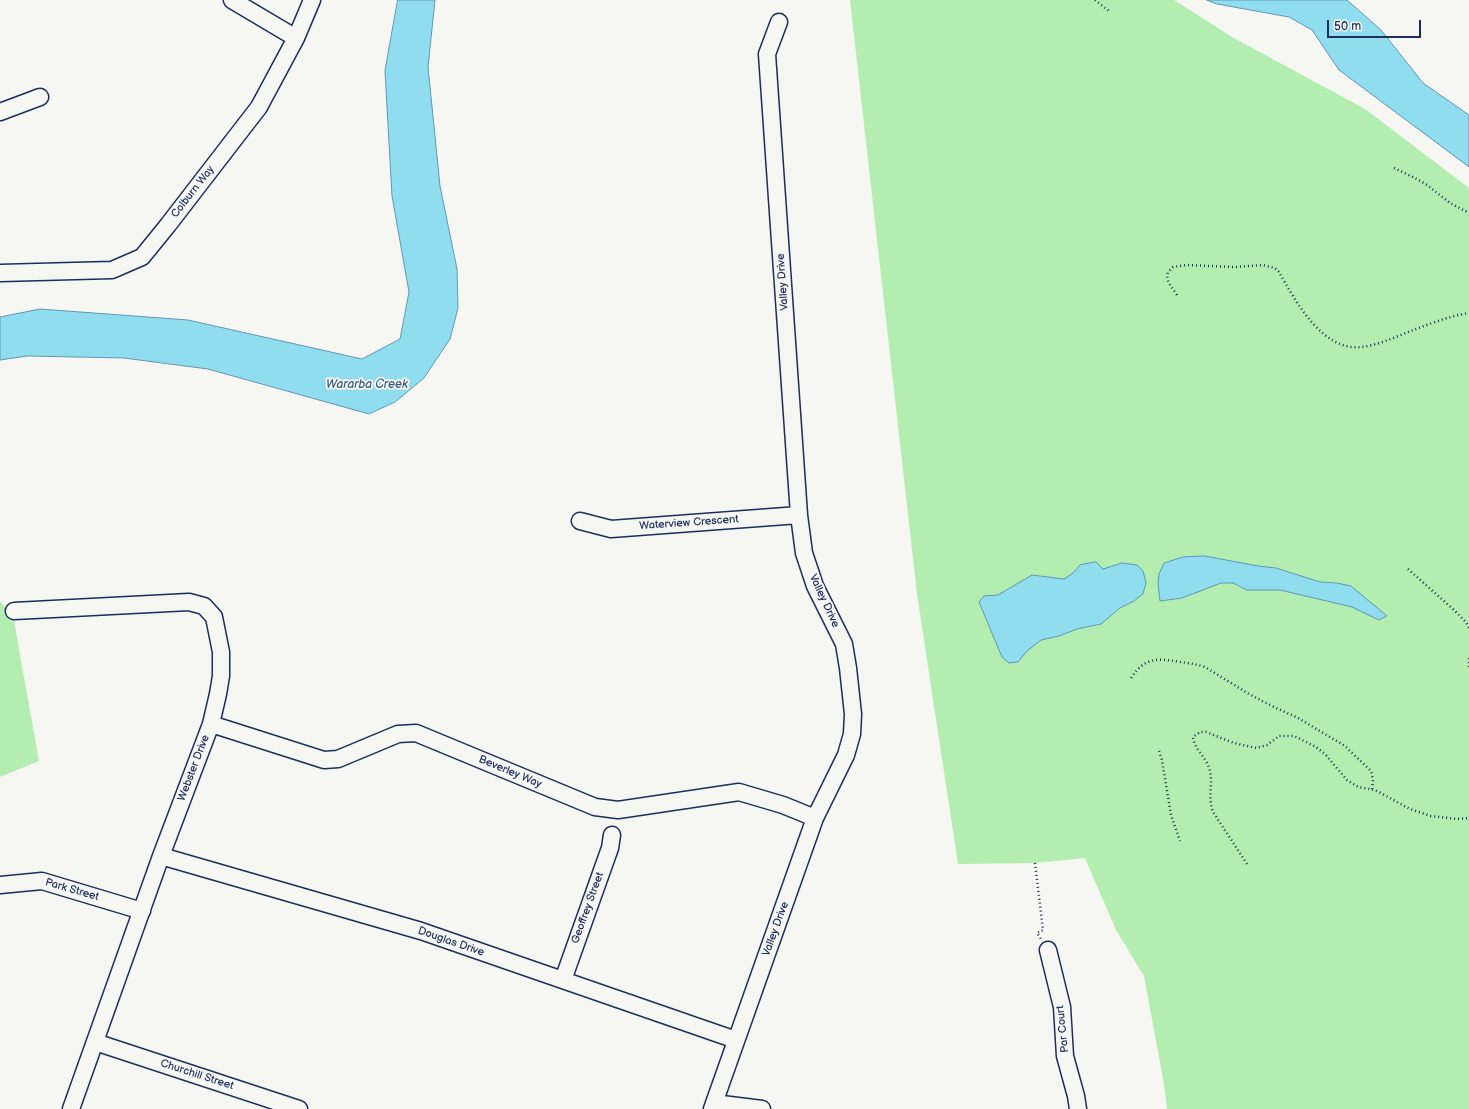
<!DOCTYPE html>
<html>
<head>
<meta charset="utf-8">
<style>
  body { margin:0 }
  #map { position:relative; width:1469px; height:1109px; overflow:hidden; background:#f6f6f2; font-family:"Balsamiq Sans",sans-serif }
  canvas { display:block }
  .scale { position:absolute; left:1327px; top:20px; width:94px; height:18px; box-sizing:border-box; border:2px solid #1b2f5e; border-top:0; padding-left:5px; font-size:12px; line-height:14px; white-space:nowrap; color:#1b2f5e; -webkit-text-stroke:3px #f6f6f2; paint-order:stroke }
</style>
</head>
<body>
<div id="map">
<canvas width="1469" height="1109"></canvas>
<div class="scale">50 m</div>
</div>
<script>
const g = document.querySelector('canvas').getContext('2d');
g.lineJoin = 'round';
function fill(path, color) { g.fillStyle = color; g.fill(path, 'evenodd'); }
function trace(path, color, width, dash) { g.strokeStyle = color; g.lineWidth = width; g.lineCap = dash ? 'butt' : 'round'; g.setLineDash(dash || []); g.stroke(path); }
function label(font, color, halo, rows, align = 'center') {
  g.font = font + ' "Balsamiq Sans",sans-serif'; g.lineWidth = 3.5; g.setLineDash([]); g.textBaseline = 'middle'; g.strokeStyle = halo; g.fillStyle = color; for (const [text, x, y, turn = 0] of rows) {
    g.save(); g.translate(x, y); g.rotate((+turn || 0) * Math.PI / 180); g.textAlign = isNaN(turn) ? turn : align; if (halo) g.strokeText(text, 0, 0); g.fillText(text, 0, 0); g.restore();
  }
}
fill(new Path2D(`
  M850,0H1174L1232,37L1365,109L1469,188V1109H1167L1164,1084L1144,976L1116,930L1085,858L1035,863L958,864L917,594Z
  M0,601L14,621L39,761L0,777Z`), '#b4edb0');
const water = new Path2D(`
  M398,0H435L428,67L440,186L457,269L458,308L450,339L424,378L395,402L369,414L208,369L124,358L27,356L0,360V317L40,309L188,320L362,359L400,339L409,292L392,196L385,71Z
  M1207,0H1347L1381,30L1423,83L1469,115V167L1339,70L1312,30L1289,17L1217,4Z
  M1205,556L1258,566L1276,568L1320,582L1337,583L1351,586L1387,616L1379,620L1352,607L1280,590H1247L1233,583H1221L1182,598L1160,601L1158,584L1159,574L1164,563L1183,557Z
  M1096,562L1103,569L1122,563L1137,565L1143,571L1146,583L1143,594L1134,601L1120,608L1101,624L1077,629L1059,636L1041,640L1027,651L1018,662L1009,663L1002,657L979,602L984,596L998,595L1032,575L1064,579L1073,573L1080,565Z`);
fill(water, '#90ddf0');
trace(water, '#6197b6', 1);
const minor = new Path2D(`
  M232,0L296,38
  M0,112L40,97
  M0,273L112,270L142,257L168,225L259,107L296,38L312,0
  M580,521L611,529L799,515
  M14,611L189,602L204,606L214,617L221,652V676L218,694L211,724L161,856L71,1109
  M211,724L324,760L338,759L398,734L416,733L595,807L618,810L739,792L783,805L815,818
  M161,856L421,931L736,1040
  M0,885L42,881L142,911
  M1048,950L1062,1007L1065,1056L1076,1096L1078,1109
  M563,980L610,848L612,835
  M95,1042L299,1109
  M714,1103L762,1109
  M712,1109L815,818L846,755L852,734L853,714L848,668L844,644L815,586L804,553L799,515L767,54L779,22`);
trace(minor, '#1b2f5e', 19);
trace(new Path2D(`
  M1095,0L1109,11
  M1394,168L1415,178L1427,185L1450,203L1469,213
  M1177,295C1172,287 1165,281 1168,272L1173,267L1186,265L1235,267L1263,265L1275,268L1279,272C1295,300 1322,352 1362,347C1379,345 1395,337 1411,331C1429,324 1449,316 1469,313
  M1408,569L1454,610L1466,622L1469,628
  M1469,658V670
  M1131,678C1145,657 1157,658 1180,662C1188,663 1196,664 1205,667L1249,694L1274,707L1298,718L1345,746L1371,771L1373,780L1372,790
  M1159,751L1162,760L1171,815L1180,841
  M1035,863L1043,930L1037,933L1041,939
  M1247,864L1213,812C1207,796 1214,782 1209,768C1206,757 1194,749 1193,737L1200,732H1206L1234,743L1256,748L1267,745L1279,736H1294L1316,747L1325,754L1347,780L1358,787L1375,790L1410,809L1431,816L1457,819L1469,818`), '#1b2f5e', 2.5, [1, 3]);
trace(minor, '#f6f6f2', 16);
label('11px', '#1b2f5e', '#f6f6f2', [
  ["Colburn Way",193,192,-52],
  ["Valley Drive",783,282,-94],
  ["Waterview Crescent",689,523,-4],
  ["Valley Drive",824,601,65],
  ["Webster Drive",194,768,-69],
  ["Beverley Way",510,772,23],
  ["Park Street",72,890,16],
  ["Geoffrey Street",588,908,-70],
  ["Valley Drive",776,929,-70],
  ["Douglas Drive",451,942,19],
  ["Par Court",1063,1029,-96],
  ["Churchill Street",197,1075,18]
]);
label('italic 12px', '#385a82', '#f6f6f2', [
  ["Wararba Creek",367,385]
]);
</script>
</body>
</html>
